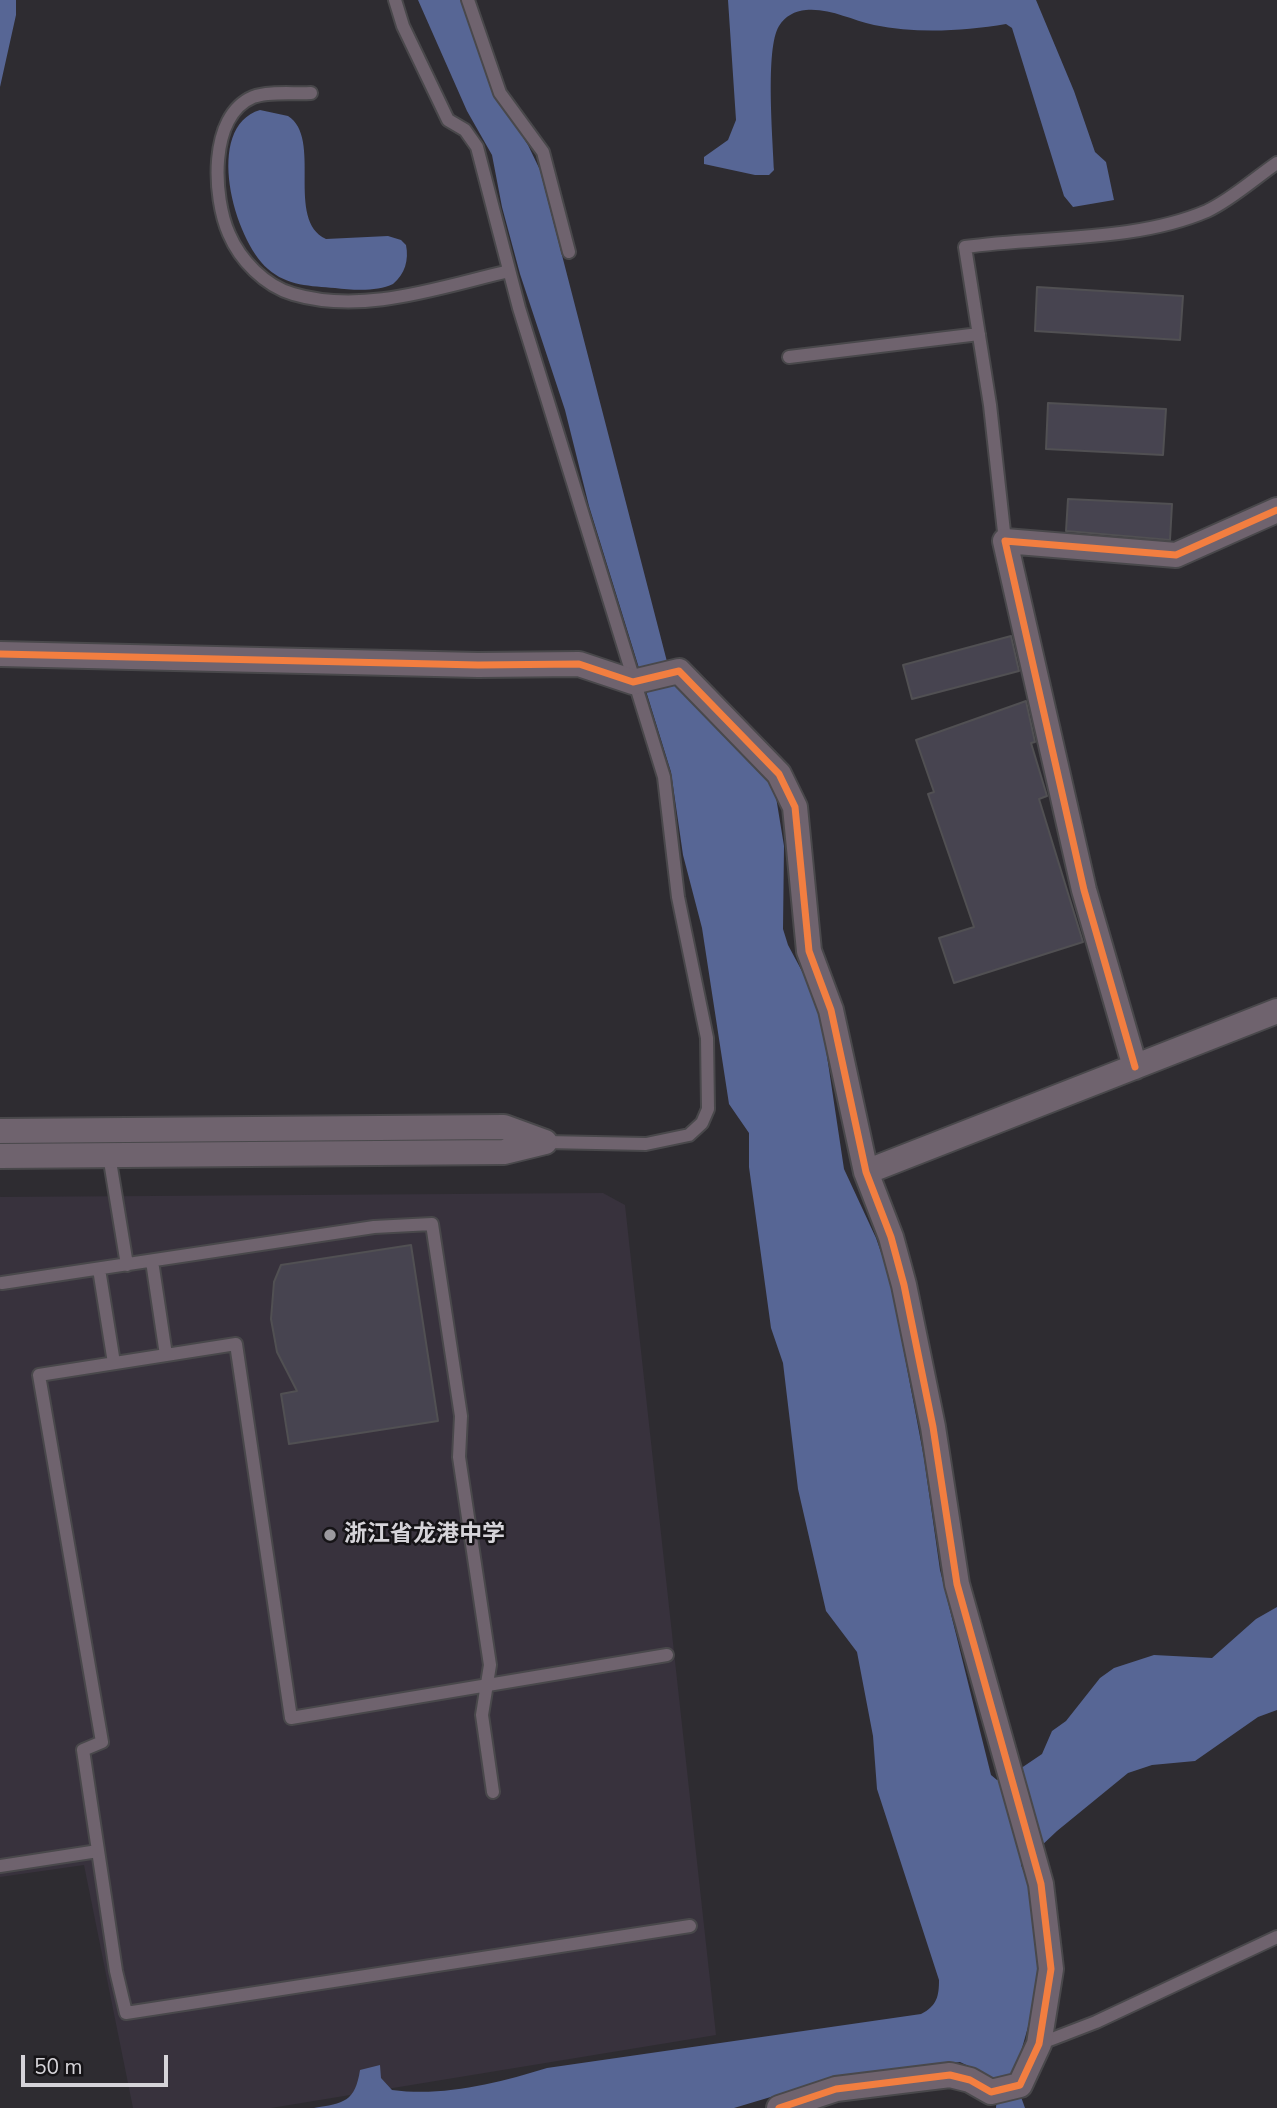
<!DOCTYPE html>
<html>
<head>
<meta charset="utf-8">
<style>
  body { margin:0 }
  #map { position:relative; width:1277px; height:2108px; overflow:hidden; background:#2e2c31; font-family:"Nunito Sans",sans-serif }
  canvas { display:block }
  .scale { position:absolute; left:21px; top:2055px; width:147px; height:32px; box-sizing:border-box; border:4px solid #d6d4d9; border-top:0; padding-left:9px; font-size:21px; line-height:24px; white-space:nowrap; color:#d6d4d9; -webkit-text-stroke:5px #161417; paint-order:stroke }
</style>
</head>
<body>
<div id="map">
<canvas width="1277" height="2108"></canvas>
<div class="scale">50 m</div>
</div>
<script>
const g = document.querySelector('canvas').getContext('2d');
g.lineJoin = 'round';
function fill(path, color) { g.fillStyle = color; g.fill(path, 'evenodd'); }
function trace(path, color, width, dash) { g.strokeStyle = color; g.lineWidth = width; g.lineCap = dash ? 'butt' : 'round'; g.setLineDash(dash || []); g.stroke(path); }
function label(font, color, halo, rows, align = 'center') {
  g.font = font + ' "Nunito Sans","Noto Sans SC",sans-serif'; g.lineWidth = 5; g.setLineDash([]); g.textBaseline = 'middle'; g.strokeStyle = halo; g.fillStyle = color; for (const [text, x, y, turn = 0] of rows) {
    g.save(); g.translate(x, y); g.rotate((+turn || 0) * Math.PI / 180); g.textAlign = isNaN(turn) ? turn : align; if (halo) g.strokeText(text, 0, 0); g.fillText(text, 0, 0); g.restore();
  }
}
fill(new Path2D(`
  M603,1193L625,1205L716,2035L271,2108H133L84,1865L0,1877V1197Z`), '#38323d');
fill(new Path2D(`
  M0,0H16V15L0,87Z
  M418,0H461L492,88L528,145L540,170L672,681L749,755L769,782L776,797L784,846L783,929L788,945L819,1003L844,1169L876,1238L890,1278L924,1458L940,1570L991,1775L997,1780L1005,1779L1042,1754L1052,1731L1066,1721L1100,1678L1114,1668L1154,1655L1212,1658L1256,1619L1277,1607V1710L1258,1717L1195,1761L1152,1765L1128,1773L1057,1831L1021,1865L1039,1909L1041,1934L1035,2002L1017,2066L1016,2083L1025,2108H996L997,2096L983,2073L960,2062L824,2081L734,2108H314C344,2103 355,2102 360,2070L380,2065L381,2078L392,2090C444,2097 498,2083 547,2068L921,2014C937,2006 939,1996 939,1980L877,1789L873,1736L857,1652L826,1611L798,1489L783,1363L771,1328L749,1167V1133L729,1104L702,928L683,855L671,772L589,506L565,410L520,274L502,207L492,155L467,111Z
  M728,0H1036L1074,91L1095,152L1106,162L1114,200L1073,207L1064,196L1012,28L1006,24C964,31 917,34 874,25C851,20 830,8 806,10C795,11 785,16 779,26C765,48 773,140 774,170L769,175H755L704,164V157L728,140L736,120Z
  M260,110L288,116C323,138 285,220 326,239L388,236L401,240L406,245C409,260 405,274 393,284C377,292 352,290 335,288C311,286 287,286 268,269C234,240 203,127 260,110Z`), '#576695');
const building = new Path2D(`
  M1037,287L1183,296L1180,340L1035,331Z
  M1048,403L1166,409L1163,455L1046,449Z
  M1068,499L1172,504L1170,540L1066,531Z
  M1011,636L1019,671L912,699L903,665Z
  M1026,701L1035,742L1031,743L1047,796L1039,799L1083,942L954,983L939,938L974,927L928,794L934,792L916,740Z
  M411,1245L438,1421L289,1444L281,1394L297,1391L277,1352L271,1319L274,1282L281,1265Z`);
fill(building, '#474450');
trace(building, '#515053', 2);
const lane = new Path2D(`
  M395,0L403,26L448,120L465,130L477,147L519,308L664,777L678,897L707,1038L708,1109L702,1123L689,1135L646,1144L545,1142
  M468,0L500,93L543,152L569,252
  M311,93C294,94 268,91 253,97C208,116 213,198 229,234C240,260 265,286 293,294C364,315 440,287 509,271
  M789,357L979,334
  M1005,541L990,405L965,247C1042,236 1135,242 1207,211C1231,200 1255,178 1277,163
  M109,1155L127,1265
  M152,1261L166,1355
  M99,1269L114,1363
  M2,1283L374,1227L432,1224L461,1416L459,1457L490,1665L482,1715L493,1792
  M667,1655L291,1718L236,1344L39,1375L102,1742L83,1750L116,1971L126,2013L690,1926
  M0,1866L98,1851
  M1039,2044L1096,2022L1277,1937`);
const street = new Path2D(`
  M0,654L478,665L579,664L633,682L679,671L779,774L795,807L809,951L831,1010L866,1172L891,1237L904,1285L933,1427L957,1584L1041,1884L1051,1969L1039,2044L1020,2085L991,2092L970,2080L950,2075L836,2089L779,2108
  M1135,1067L1084,890L1005,541L1176,555L1277,510
  M0,1131L504,1127L545,1142
  M0,1156L504,1152L545,1142
  M866,1172L1277,1011`);
trace(lane, '#49484b', 16);
trace(street, '#49484b', 28);
trace(lane, '#6f636e', 12);
trace(street, '#6f636e', 24);
trace(new Path2D(`
  M0,654L478,665L579,664L633,682L679,671L779,774L795,807L809,951L831,1010L866,1172L891,1237L904,1285L933,1427L957,1584L1041,1884L1051,1969L1039,2044L1020,2085L991,2092L970,2080L950,2075L836,2089L779,2108
  M1135,1067L1084,890L1005,541L1176,555L1277,510`), '#f27e40', 7);
for (const [x, y, r, color] of [
  [330,1535,7,"#9b999e"]
]) { const dot = new Path2D(); dot.arc(x, y, r, 0, 2 * Math.PI); g.fillStyle = color; g.fill(dot); trace(dot, '#161417', 2.5); }
label('bold 23px', '#d6d4d9', '#161417', [
  ["浙江省龙港中学",344,1535]
], 'left');
</script>
</body>
</html>
